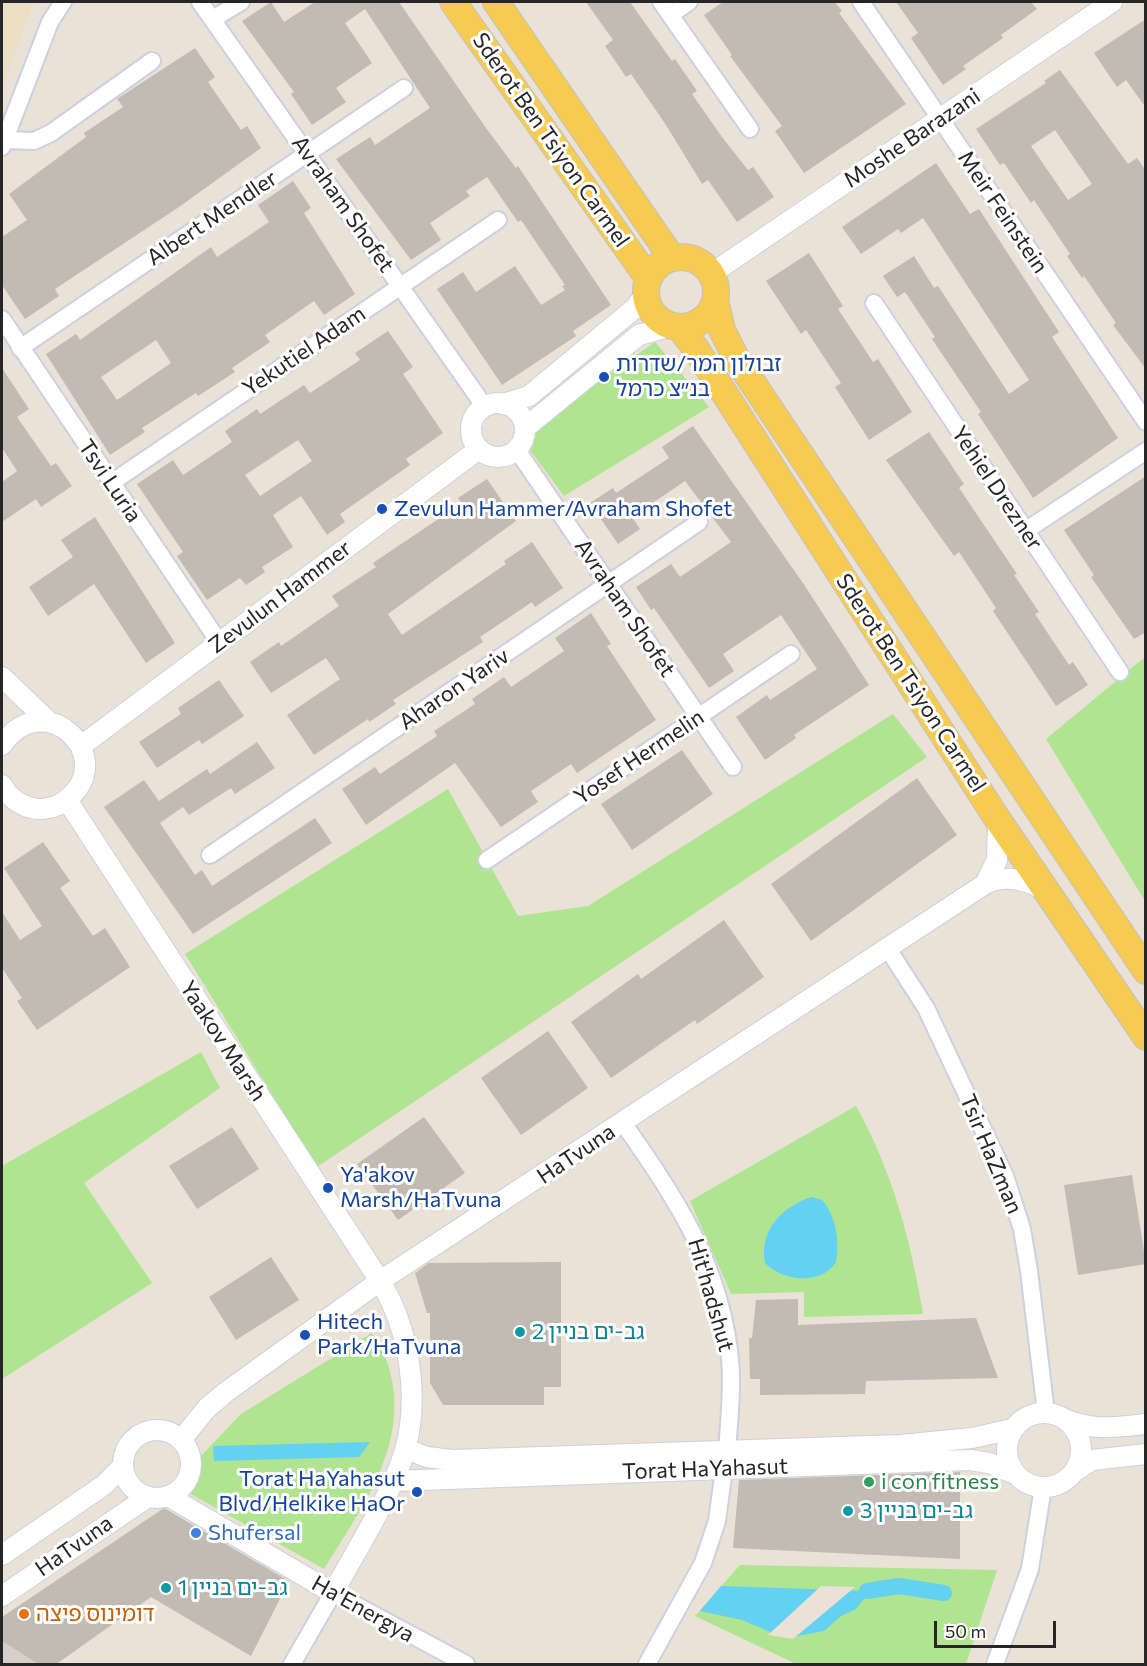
<!DOCTYPE html>
<html>
<head>
<meta charset="utf-8">
<style>
  body { margin:0 }
  #map { position:relative; width:1147px; height:1666px; overflow:hidden; background:#eae1d7; font-family:Commissioner,sans-serif }
  canvas { display:block }
  .frame { position:absolute; inset:0; border:3px solid #262626; pointer-events:none }
  .scale { position:absolute; left:934px; top:1621px; width:122px; height:27px; box-sizing:border-box; border:3px solid #262626; border-top:0; padding-left:8px; font-size:18px; line-height:21px; white-space:nowrap; color:#262626; -webkit-text-stroke:4px #fff; paint-order:stroke }
</style>
</head>
<body>
<div id="map">
<canvas width="1147" height="1666"></canvas>
<div class="frame"></div>
<div class="scale">50 m</div>
</div>
<script>
const g = document.querySelector('canvas').getContext('2d');
g.lineJoin = 'round';
function fill(path, color) { g.fillStyle = color; g.fill(path, 'evenodd'); }
function trace(path, color, width, dash) { g.strokeStyle = color; g.lineWidth = width; g.lineCap = dash ? 'butt' : 'round'; g.setLineDash(dash || []); g.stroke(path); }
function label(font, color, halo, rows, align = 'center') {
  g.font = font + ' Commissioner,"Noto Sans Hebrew",sans-serif'; g.lineWidth = 6; g.setLineDash([]); g.textBaseline = 'middle'; g.strokeStyle = halo; g.fillStyle = color; for (const [text, x, y, turn = 0] of rows) {
    g.save(); g.translate(x, y); g.rotate((+turn || 0) * Math.PI / 180); g.textAlign = isNaN(turn) ? turn : align; if (halo) g.strokeText(text, 0, 0); g.fillText(text, 0, 0); g.restore();
  }
}
fill(new Path2D(`
  M2,2H34L2,89Z`), '#eddfc5');
fill(new Path2D(`
  M655,342L709,407L564,496L530,450L532,429Z
  M1145,657V901L1046,739Z
  M893,714L927,757L317,1167L185,954L448,789L518,916L588,906Z
  M201,1052L220,1088L84,1183L152,1283L2,1379V1166Z
  M856,1106C892,1170 911,1241 923,1314L804,1317V1292L731,1294L690,1201Z
  M372,1333C377,1342 383,1352 387,1362C414,1439 362,1508 324,1569L189,1493L200,1466L201,1456L241,1414Z
  M740,1565L997,1570L966,1664H796L695,1616Z`), '#afe490');
fill(new Path2D(`
  M2,1641L40,1664H2Z`), '#d5d1ca');
fill(new Path2D(`
  M811,1197L822,1200C836,1215 840,1243 836,1262C821,1286 782,1281 765,1263C759,1230 782,1207 811,1197Z
  M370,1442L359,1457L214,1461L213,1446Z
  M721,1586L870,1591L856,1609L841,1616L824,1631L797,1636L775,1634L742,1620L700,1611Z`), '#64d0f2');
fill(new Path2D(`
  M821,1586L855,1587L793,1639L768,1635Z`), '#eae1d7');
trace(new Path2D(`
  M867,1591L899,1586L944,1593`), '#64d0f2', 16);
fill(new Path2D(`
  M271,2L284,22L315,2H399L486,128L516,168L518,166L611,305L573,331L576,336L502,385L437,289L463,272L476,292L515,266L541,305L565,290L562,286L565,285L521,220L518,222L487,177L466,191L470,196L430,223L441,240L411,260L336,159L370,137L375,145L430,108L365,9L345,23L372,63L336,88L346,102L312,125L291,94L294,92L242,21Z
  M586,2H630L672,61L675,59L697,91L692,94L722,137L748,170L753,167L774,197L737,222L708,180L702,184L666,125L631,74L626,77L605,46L613,40Z
  M723,2H835L842,11L839,13L906,104L804,173L775,131L782,126L730,56L732,55L704,15Z
  M896,2H1031L1037,9L1001,35L1003,38L963,66L966,69L943,85L911,38L918,33Z
  M1146,19V108L1126,80L1117,87L1094,53Z
  M195,48L215,77L208,82L241,130L247,126L261,148L179,207L55,289L59,296L25,319L2,285V237L27,220L9,194L86,137L84,133L123,107L117,99Z
  M1060,70L1128,164L1137,158L1146,171V369L1113,325L1116,323L1084,276L1082,278L1067,256L1070,254L1034,200L1031,203L1004,163L1000,165L976,129L1046,83L1044,81ZM1055,130L1092,184L1068,200L1031,146Z
  M936,163L970,214L979,209L990,226L1059,332L1052,337L1118,438L1033,498L978,414L981,412L932,339L935,337L905,292L897,297L883,276L914,256L934,288L938,286L1009,394L1029,380L923,218L901,233L898,229L861,254L842,227Z
  M293,181L311,208L304,213L355,294L324,315L314,301L265,335L270,342L232,368L235,372L198,396L196,393L142,428L145,432L110,455L46,354L76,334L80,340L211,247L217,257L269,222L258,205ZM156,340L171,363L117,400L101,377Z
  M809,253L843,306L838,309L873,362L878,359L912,412L869,440L835,387L841,383L806,330L801,334L766,281Z
  M388,331L413,367L403,374L443,433L406,459L410,465L340,514L345,522L327,535L301,496L273,515L293,547L262,567L265,572L246,585L240,578L207,600L177,556L183,552L137,484L173,460L183,475L232,442L225,431L257,409L260,414L304,385L310,393L360,360L355,353ZM298,440L312,461L260,496L245,475Z
  M2,368L29,409L17,417L51,466L56,463L72,486L41,507L36,499L2,522V482L17,471L2,448Z
  M693,426L805,586L869,685L794,735L796,738L765,760L736,717L767,695L770,700L817,669L781,615L723,654L734,671L709,688L654,608L651,610L636,587L671,564L680,577L731,542L685,481L632,517L640,529L618,544L590,503L613,488L616,493L669,458L662,447Z
  M929,432L964,484L959,488L1017,574L1014,575L1039,612L1035,614L1069,665L1073,662L1088,685L1056,706L993,611L996,608L959,552L954,556L886,460Z
  M1146,476V632L1134,639L1091,577L1094,575L1064,530Z
  M487,479L516,521L388,614L402,635L506,564L504,561L532,542L563,588L535,607L532,602L480,637L483,642L393,700L396,704L369,722L368,719L314,755L287,715L340,679L326,658L271,693L250,662L279,642L281,646L339,606L332,596L376,567L373,563L462,503L458,498Z
  M95,517L175,643L146,663L94,584L48,616L29,587L73,557L61,540Z
  M591,613L611,644L607,646L656,720L577,773L571,764L531,791L538,802L501,827L455,763L366,825L342,789L375,767L380,774L437,736L434,731L475,704L472,699L504,677L511,687L564,651L555,638Z
  M219,680L244,716L202,744L199,740L157,768L139,742L181,714L178,708Z
  M257,742L275,768L235,794L231,788L189,815L183,807L160,823L195,875L202,870L212,886L315,818L332,843L193,934L104,807L144,780L159,801L207,769L210,774Z
  M682,750L713,794L632,850L601,804Z
  M917,778L957,835L811,941L771,884Z
  M43,842L70,881L60,888L93,936L105,928L130,967L37,1030L17,1001L22,998L2,968V912L20,940L42,926L4,868Z
  M724,920L764,977L697,1024L695,1020L611,1078L571,1022L638,974L641,979Z
  M548,1031L588,1088L521,1135L481,1078Z
  M424,1117L465,1173L398,1220L357,1164Z
  M232,1127L259,1169L197,1209L169,1166Z
  M1132,1175L1146,1264L1078,1275L1064,1185Z
  M271,1257L299,1300L236,1340L209,1297Z
  M561,1262V1387H544V1405H443L430,1383V1313H427L415,1273L429,1263Z
  M798,1299V1325L976,1318L998,1378L866,1381L865,1394L760,1395V1379H750L749,1338H752L756,1300Z
  M960,1472V1559L733,1548L739,1480Z
  M164,1508L289,1581L251,1656L151,1597L55,1665H40L2,1641V1617Z`), '#c1bbb4');
const minor = new Path2D(`
  M200,2L485,407
  M661,2L750,129
  M861,2L1146,422
  M670,15L689,2
  M213,19L241,2
  M4,140L34,141L51,133L152,61
  M2,147L50,22L63,2
  M874,303L1120,672
  M2,319L219,642
  M20,348L404,88
  M517,450L733,767
  M111,483L498,220
  M1025,531L1146,451
  M210,855L699,522
  M487,860L791,654
  M888,949L926,1008L1005,1176L1022,1229L1029,1271L1046,1413
  M623,1123C675,1196 721,1266 730,1359C733,1389 729,1421 727,1451
  M292,1664L333,1593L466,1664
  M647,1664L703,1563L717,1521L724,1469
  M995,1664L1030,1569L1043,1487`);
const tertiary = new Path2D(`
  M711,274L1112,2
  M471 430a27 27 0 1 1 54 0a27 27 0 1 1-54 0Z
  M503,404L529,396L635,308L645,295
  M525,428L639,335L671,326
  M2,677L48,721
  M2,745C42,686 116,752 71,796C64,803 54,808 43,809C26,810 9,799 2,785
  M81,746L479,449
  M67,800L380,1281C409,1328 420,1396 405,1450C393,1493 355,1552 333,1593L168,1496
  M985,884L997,860L998,820
  M1007 1450a37 37 0 1 1 74 0a37 37 0 1 1-74 0Z
  M1067,1420C1094,1431 1117,1427 1146,1424
  M123 1464a34 34 0 1 1 68 0a34 34 0 1 1-68 0Z
  M181,1440L207,1408L226,1392L380,1281L985,884C1006,874 1026,879 1045,891
  M406,1449L427,1457L452,1460L901,1445L972,1438L1012,1429
  M1075,1471L1092,1460L1146,1454
  M393,1481L970,1460L989,1463L1015,1474
  M2,1555L104,1485L123,1466
  M2,1596L148,1497`);
const primary = new Path2D(`
  M453,2L648,278
  M496,2L672,258
  M646 292a35 35 0 1 1 70 0a35 35 0 1 1-70 0Z
  M715,300L722,330L736,358L1146,971
  M680,328L696,349L998,820L1146,1037`);
trace(minor, '#ccd1e1', 20);
trace(tertiary, '#ccd1e1', 22);
trace(primary, '#c2c2c2', 28);
trace(minor, '#fff', 16);
trace(tertiary, '#fff', 20);
trace(primary, '#f5cb51', 26);
for (const [x, y, r, color] of [
  [604,377,6,"#1a4fb4"],
  [382,509,6,"#1a4fb4"],
  [328,1188,6,"#1a4fb4"],
  [520,1332,6,"#0f9aa8"],
  [305,1335,6,"#1a4fb4"],
  [869,1482,6,"#2e9e5b"],
  [417,1492,6,"#1a4fb4"],
  [848,1511,6,"#0f9aa8"],
  [196,1533,6,"#3f7fe0"],
  [166,1588,6,"#0f9aa8"],
  [24,1614,6,"#e8710a"]
]) { const dot = new Path2D(); dot.arc(x, y, r, 0, 2 * Math.PI); g.fillStyle = color; g.fill(dot); trace(dot, '#fff', 2); }
label('22px', '#262626', '#fff', [
  ["Moshe Barazani",912,138,-34],
  ["Sderot Ben Tsiyon Carmel",551,140,55],
  ["Avraham Shofet",343,204,55],
  ["Meir Feinstein",1003,212,56],
  ["Albert Mendler",212,218,-34],
  ["Yekutiel Adam",304,351,-34],
  ["Tsvi Luria",110,481,56],
  ["Yehiel Drezner",997,488,56],
  ["Zevulun Hammer",280,597,-37],
  ["Avraham Shofet",625,608,56],
  ["Sderot Ben Tsiyon Carmel",911,683,57],
  ["Aharon Yariv",454,689,-34],
  ["Yosef Hermelin",639,757,-34],
  ["Yaakov Marsh",223,1041,57],
  ["HaTvuna",576,1154,-34],
  ["Tsir HaZman",991,1154,67],
  ["Hit'hadshut",711,1295,74],
  ["Torat HaYahasut",705,1469,-2],
  ["HaTvuna",74,1546,-35],
  ["Ha'Energya",363,1609,29]
]);
label('22px', '#164399', '#fff', [
  ["זבולון המר/שדרות",616,364],
  ["בנ״צ כרמל",616,389],
  ["Zevulun Hammer/Avraham Shofet",394,509],
  ["Ya'akov",340,1175],
  ["Marsh/HaTvuna",340,1200],
  ["Hitech",317,1322],
  ["Park/HaTvuna",317,1347],
  ["Torat HaYahasut",405,1479,"right"],
  ["Blvd/Helkike HaOr",405,1504,"right"]
], 'left');
label('22px', '#0d838f', '#fff', [
  ["גב-ים בניין 2",532,1332],
  ["גב-ים בניין 3",860,1511],
  ["גב-ים בניין 1",178,1588]
], 'left');
label('22px', '#27864d', '#fff', [
  ["i con fitness",881,1482]
], 'left');
label('22px', '#366cbe', '#fff', [
  ["Shufersal",208,1533]
], 'left');
label('22px', '#c56008', '#fff', [
  ["דומינוס פיצה",36,1614]
], 'left');
</script>
</body>
</html>
